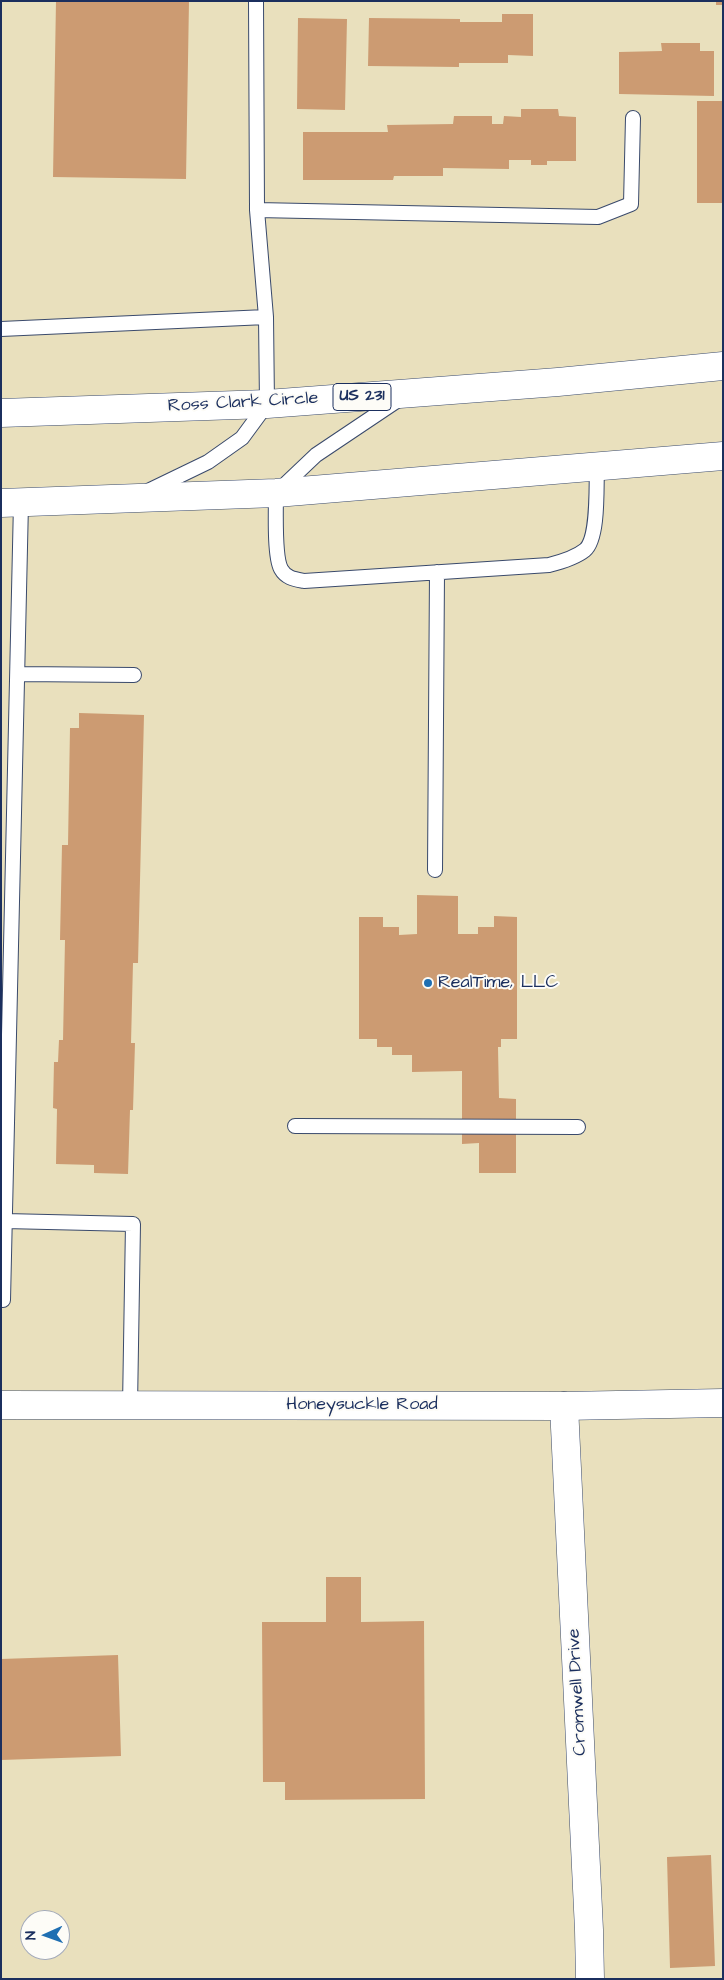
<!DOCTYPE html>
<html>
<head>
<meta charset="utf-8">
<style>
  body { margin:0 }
  #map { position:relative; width:724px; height:1980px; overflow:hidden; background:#e9e0bd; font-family:"Architects Daughter",sans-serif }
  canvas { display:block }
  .frame { position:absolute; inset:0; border:2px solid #1b2f5e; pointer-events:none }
  .north { position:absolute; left:20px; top:1910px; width:50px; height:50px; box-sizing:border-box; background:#fdfcf7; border:1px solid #a3aaba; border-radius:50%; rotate:268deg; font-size:14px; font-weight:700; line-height:20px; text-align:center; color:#1b2f5e }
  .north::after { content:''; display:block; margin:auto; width:18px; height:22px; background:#1f6fb2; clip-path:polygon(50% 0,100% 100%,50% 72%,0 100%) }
</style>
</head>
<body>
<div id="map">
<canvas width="724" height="1980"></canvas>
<div class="frame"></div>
<div class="north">N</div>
</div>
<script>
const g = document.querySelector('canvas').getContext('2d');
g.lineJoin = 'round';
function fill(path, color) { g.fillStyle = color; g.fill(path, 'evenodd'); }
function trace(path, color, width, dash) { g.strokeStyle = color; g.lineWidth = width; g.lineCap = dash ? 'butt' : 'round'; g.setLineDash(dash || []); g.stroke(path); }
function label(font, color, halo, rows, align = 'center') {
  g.font = font + ' "Architects Daughter",sans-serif'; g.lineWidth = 4; g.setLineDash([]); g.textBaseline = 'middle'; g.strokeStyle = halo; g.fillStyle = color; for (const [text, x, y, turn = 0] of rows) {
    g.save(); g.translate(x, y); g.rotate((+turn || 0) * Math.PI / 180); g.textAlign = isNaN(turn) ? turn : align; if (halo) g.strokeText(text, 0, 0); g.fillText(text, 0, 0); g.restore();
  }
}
fill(new Path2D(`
  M56,1H189L186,179L53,177Z
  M716,1H723V5H716Z
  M502,14H533V56L508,55V63H459V67L368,66L369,18L460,19V22H502Z
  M298,18L347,19L345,110L297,109Z
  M661,43H700V51H714V96L619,94V52L662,51Z
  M697,101H723V203H697Z
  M521,109H558L559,116L576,117V161H547V165H531V160H509V169L443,168V176H394L393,180H303V132H388L387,125L453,124L454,116H492V124H503L504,116L521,117Z
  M79,713L144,715L138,963H133L131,1043H135L133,1110H130L128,1174L94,1173V1165L56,1164L57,1109L53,1108L54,1062H58L59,1040H63L65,940H60L62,845H68L70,728H79Z
  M417,895L458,896V934H478V927H494V916L517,917V1039H501V1047H498L499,1098L516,1099V1173H479V1143L462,1144V1071L412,1072V1055H392V1047H377V1039H359V917H383V927H399V935L417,934Z
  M326,1577H361V1622L424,1621L425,1799L285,1800V1782H263L262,1622H326Z
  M118,1655L121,1756L1,1760V1659Z
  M711,1855L715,1966L670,1968L667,1857Z`), '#cc9b72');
const service = new Path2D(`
  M257,210L598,217L631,204L633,118
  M1,329L266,317
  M401,398L316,455L276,493C276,509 274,556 281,569C286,578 294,579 304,581L549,565C561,562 575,558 585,550C599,538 596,485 597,467
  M148,491L208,462L242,438L267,404L266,317L257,210L256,1
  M18,674L134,675
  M435,870L437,572
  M295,1126L578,1127
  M5,1221L133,1224L130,1406
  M3,1300L21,503`);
const minor = new Path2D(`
  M564,1406L589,1930L590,1979`);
const secondary = new Path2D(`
  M1,1405L564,1406L723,1403`);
const trunk = new Path2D(`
  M1,413L267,404L558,382L723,366
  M1,503L276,493L723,456`);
trace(service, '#3a4a6c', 16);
trace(minor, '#3a4a6c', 29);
trace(secondary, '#3a4a6c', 29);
trace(trunk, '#3a4a6c', 29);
trace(service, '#fff', 14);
trace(minor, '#fff', 28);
trace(secondary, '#fff', 28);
trace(trunk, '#fff', 28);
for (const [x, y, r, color] of [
  [428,983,5,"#1f6fb2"]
]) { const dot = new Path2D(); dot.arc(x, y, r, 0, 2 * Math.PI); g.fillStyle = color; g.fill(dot); trace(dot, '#fdfcf7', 2); }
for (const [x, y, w] of [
  [362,397,58]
]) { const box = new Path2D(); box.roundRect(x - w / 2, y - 13.5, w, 27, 4); g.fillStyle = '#fdfcf7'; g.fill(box); trace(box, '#1b2f5e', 1); }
label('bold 16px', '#1b2f5e', null, [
  ["US 231",362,397]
]);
label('18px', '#1b2f5e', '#fdfcf7', [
  ["Ross Clark Circle",243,403,-3],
  ["Honeysuckle Road",362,1405],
  ["Cromwell Drive",578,1692,-93]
]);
label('18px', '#1b2f5e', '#fdfcf7', [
  ["RealTime, LLC",438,983]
], 'left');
</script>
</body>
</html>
